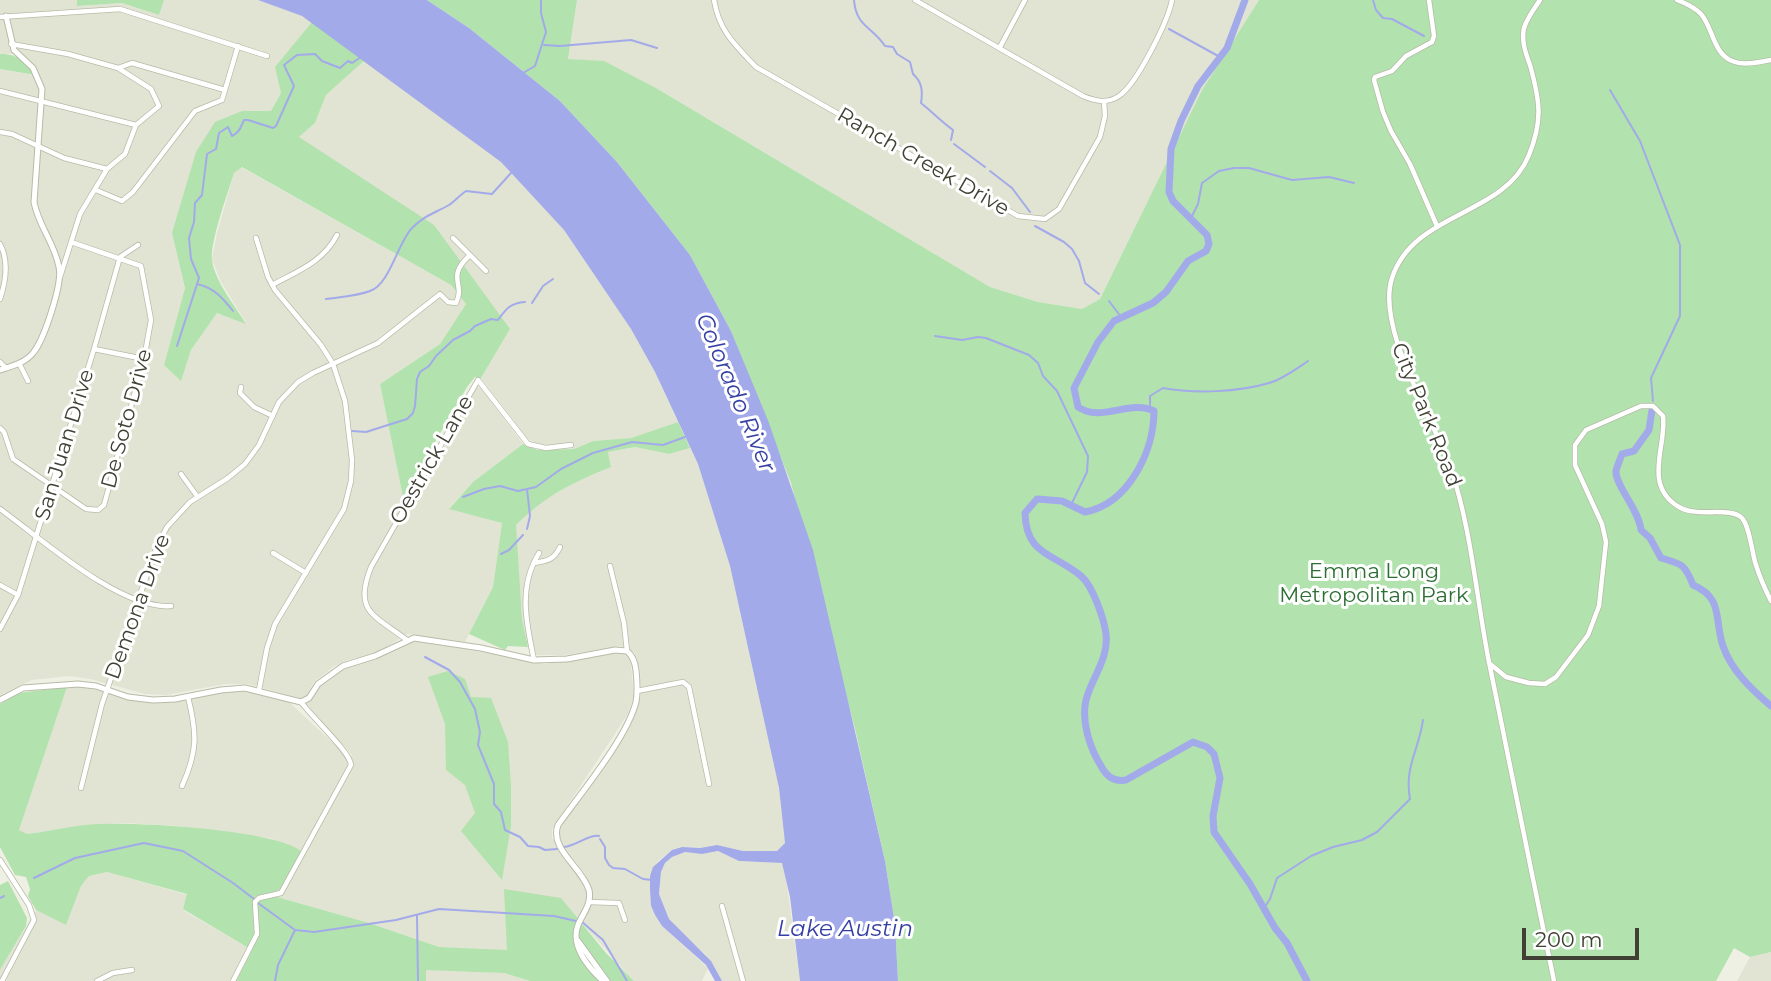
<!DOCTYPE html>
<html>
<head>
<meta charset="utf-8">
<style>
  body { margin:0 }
  #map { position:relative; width:1771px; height:981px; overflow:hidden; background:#eef0e3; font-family:Montserrat,sans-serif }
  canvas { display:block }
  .scale { position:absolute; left:1522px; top:928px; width:117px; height:32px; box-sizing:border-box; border:4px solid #404134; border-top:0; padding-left:9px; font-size:21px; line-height:24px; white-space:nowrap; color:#404134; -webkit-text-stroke:5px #fff; paint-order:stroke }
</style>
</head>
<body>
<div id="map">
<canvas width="1771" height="981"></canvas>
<div class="scale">200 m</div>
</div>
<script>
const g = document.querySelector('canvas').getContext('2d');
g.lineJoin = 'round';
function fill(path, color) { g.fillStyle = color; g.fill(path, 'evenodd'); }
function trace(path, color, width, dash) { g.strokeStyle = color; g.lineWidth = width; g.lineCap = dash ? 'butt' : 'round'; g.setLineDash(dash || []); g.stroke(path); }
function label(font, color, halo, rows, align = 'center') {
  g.font = font + ' Montserrat,sans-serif'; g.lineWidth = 6; g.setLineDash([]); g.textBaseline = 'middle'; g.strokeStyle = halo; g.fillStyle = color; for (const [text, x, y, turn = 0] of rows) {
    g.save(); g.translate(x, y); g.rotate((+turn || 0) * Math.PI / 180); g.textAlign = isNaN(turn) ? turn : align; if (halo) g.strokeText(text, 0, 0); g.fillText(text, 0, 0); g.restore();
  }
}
fill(new Path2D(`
  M0,0H77L78,6L122,3L159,15L164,0H258L302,16L312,22L276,67L281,93L271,111H242L172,233L185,288L164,365L181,380L191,350L217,313L246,323L220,280L212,259L217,233L234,173L241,167L451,285L466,304L440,344L380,384L403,497L416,500L476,387H480L523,444L473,482L449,508L502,523L493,587L465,642L408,634L377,653L348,660L333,667L313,683L306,697L300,698L248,684H225L166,695L145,694L90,679L69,676L32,680L0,695V69L33,75L27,65L13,54H0Z
  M577,0H1259L1202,90L1100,299L1082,309L1038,302L990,287L656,88L604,62L568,59Z
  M365,60L501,162L564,230L631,329L655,372L678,422L631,438L593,441L574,449L537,443L528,439L481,378L510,329L299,137L315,123L326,95Z
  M635,447L669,454L690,448L698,464L730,566L779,788L785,843L777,851H743L717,845L700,848L682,847L672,850L658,861L650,876L651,907L655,915L662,926L708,968L702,981H634L582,923L592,894L590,886L584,873L560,841L559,833L563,823L589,789L632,721L641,696L640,669L634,652L621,646L565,655H530L522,619L515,525L537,504L575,482L611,467L608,452Z
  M423,641L545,664L608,653H623L630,656L634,696L628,714L552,829V838L582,878L588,892L587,904L579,919L507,951L439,947L369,923L277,897L273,839L177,826L125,823L86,825L27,834L19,830L67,687H85L148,703L174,702L230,691H251L288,701L350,759L352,755L306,704L318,686L332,675L354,664L391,653L410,642Z
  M718,851L739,861L784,863L800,981H722L705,954L687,939L669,919L659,894L661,872L665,863L672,857L685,852L702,854Z
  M107,872L188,895L183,910L252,950L236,981H0V970L36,910L66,925L81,886L89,876Z
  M1771,952V981H1737L1750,957Z
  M438,969L504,973L530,981H426V970Z`), '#e1e4d2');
fill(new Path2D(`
  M77,0H164L159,15L122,3L77,6Z
  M427,0H577L568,59L604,61L656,88L990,287L1038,302L1082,309L1100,299L1202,90L1259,0H1771V952L1750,957L1734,948L1716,981H898L895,924L885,861L855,729L791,483L731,331L690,255L617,162L560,101L469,28Z
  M312,22L365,60L326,95L315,123L299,137L434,225L510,329L481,378L475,377L467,387L403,497L380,384L440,344L466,304L451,285L242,167L234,173C228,193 210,241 212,260C215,282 235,305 246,324L217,313L191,350L181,381L164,365L185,288L172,233L196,152L215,122L242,111H271L281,93L275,67Z
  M0,54C18,54 25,61 35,75L0,69Z
  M678,422L690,448L669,454L635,447L608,452L611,467C572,483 546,495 516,525L522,619L528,647L508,646L505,650L469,634L493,587L502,523L449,509L473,482L523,444L537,450L574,449L593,441L631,438Z
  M448,671L465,679L471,697L491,698L508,742L511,786V826L502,880L461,831L475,813L465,785L446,770L445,724L428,677Z
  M67,687L19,830L27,834C46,832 65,827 85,825C122,820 274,829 301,851L282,887L277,891V897L369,923L439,947L507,950L504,889L561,898L606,953L634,981H530L504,973L426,970V981H236L252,950L183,909L187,894L107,872L89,876L81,886L66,925L36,910L28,896L30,889L26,877L15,875L0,847V704L19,693Z
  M8,881L27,918L26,926L0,970V885Z`), '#b2e2ae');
fill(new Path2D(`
  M258,0H427L469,28L560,101L617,162L690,255L731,331L769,423L813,550L885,861L895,924L898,981H800L790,897L782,863L739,861L718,851L702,854L685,852L672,857L665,863L661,872L659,894L669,919L711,961L722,981H715L706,965L662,926L655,915L651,906L650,890V876L653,867L672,850L682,847L700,848L717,845L743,851H777L785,843L779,788L730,566L698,464L655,372L631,329L564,230L501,162L302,16Z`), '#a3aaea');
trace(new Path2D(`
  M854,0C856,27 873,27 885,46L893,47L897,54L910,62L913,74C922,82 923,91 921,103C931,111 941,121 953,130L951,140
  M1373,0L1376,10L1383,18L1392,19L1424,36
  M1169,29L1220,57
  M544,45L560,46L631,40L657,48
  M523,73L535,66L546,32L541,13V0
  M1610,90L1640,141L1680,245V316L1651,378L1653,401
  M954,144L985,167
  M990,171L1012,188L1030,212
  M1191,218L1198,204L1202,183L1219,171L1234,168H1249L1292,180L1329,177L1354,183
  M1035,226L1064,242L1072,249L1079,261L1085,283L1099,294
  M197,284C214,288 222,297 233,311
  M326,299C340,297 357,296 370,291C390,284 397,244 412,228C425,215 435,213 449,205C455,201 460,195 466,191L492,194L511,173
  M1109,301L1121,317
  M532,303L543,286L553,279
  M935,336L962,340L978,337L986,338L1029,355L1038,363L1043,376L1057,391L1088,456L1087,472L1071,505
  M177,346L199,278L191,259L189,238L194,222L195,203L202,195L207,154L216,149L219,133L228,127L232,136C239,133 241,127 244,120H248L273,128L276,126L294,86L284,65L297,55L315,54L322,61L340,68L348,61L352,63L361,57
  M1150,409V396L1163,388C1195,394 1239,392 1269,383C1283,379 1296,369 1308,361
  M352,431L366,432L407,419L413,413L415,406L417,379L420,372L429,366L436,356L453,340L470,331L475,326L491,319L498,320C506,309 510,303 525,302
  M463,497L484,489L500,486L518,491L536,487L561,469L593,453L632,442L663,445L685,437
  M527,529L530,516L527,489
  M501,554L509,550L523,535
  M425,657L449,670L460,682L475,709L480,732L478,745L494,784V804L501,812L505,830L520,837L528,846L539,847L545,850L557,849
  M600,839L605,847V858L609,865L613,868L625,869L643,879L652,880
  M564,847C576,846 589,834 599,836
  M34,878L75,858L144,843L183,851L233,883L254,899
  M0,898L4,896
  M258,903L295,930L314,932L396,920L439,909L554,916L576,921
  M1264,908L1270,899L1277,878L1311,856L1333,847L1362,840L1377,832L1410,799C1404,767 1419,750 1423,720
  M417,916L418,981
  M582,922L603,940L627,981
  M275,981L278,965L295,930`), '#a3aaea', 2);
trace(new Path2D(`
  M1245,0L1227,48L1198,86L1181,121L1171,149L1169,192L1173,201L1207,235L1209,244L1206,251L1188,261L1166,292L1153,303L1114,321L1098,342L1074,388L1078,407C1101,423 1130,399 1154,411C1154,452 1128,504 1085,512L1062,501L1037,499L1025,513C1026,556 1054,553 1081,576C1093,586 1104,619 1106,634C1109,659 1092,677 1086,700C1081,722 1090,748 1101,766C1107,777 1114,782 1126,780L1193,742L1207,747L1214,754L1220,778L1213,816L1214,832L1250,884L1275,928L1287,943L1307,981
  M1652,410L1649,430L1634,451L1622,454C1620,460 1617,466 1616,471C1615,485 1639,510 1641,530L1650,538L1661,558C1682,564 1685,564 1693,585C1724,598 1714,620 1723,646C1731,670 1752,690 1771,706`), '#a3aaea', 7);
const minor = new Path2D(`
  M714,0C719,31 735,45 756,67L1018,216L1045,219L1059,209L1100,137L1105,116L1104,101
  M915,0L1083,96C1095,101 1107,104 1119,96C1137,84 1168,21 1172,0
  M1429,0L1434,36L1432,42L1406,56L1392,71L1375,77L1374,80L1383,112L1391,131L1410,164L1437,226
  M1540,0C1534,9 1527,18 1524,28C1521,41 1526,54 1530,65C1540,101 1543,120 1529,155C1504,217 1414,211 1392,278C1376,328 1432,416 1450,466C1471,527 1476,594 1488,657C1509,765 1532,873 1554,981
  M1677,0C1685,3 1695,8 1701,14C1713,28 1713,53 1732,61C1744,66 1758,62 1771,60
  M0,17L120,9L267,56
  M11,44L68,54L118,68L132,63L225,90
  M1000,47L1025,0
  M0,91L136,125
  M0,132L12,134L64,158L107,169
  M96,190L122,201L133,192L195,111L222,100L238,46
  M256,238L268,277L275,290L321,345L333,364L345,401L352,460L351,481L344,509L275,624L267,648L259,690
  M453,238L470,255
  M0,244C9,261 6,281 0,299
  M60,277L80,214L107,169L125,154L136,125L159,106L151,89L118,68
  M272,285C298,271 323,262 337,235
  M94,349L144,359
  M0,362L6,368
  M19,363L28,381
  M241,387L240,393L254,407L273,416
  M0,428L4,432L13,459L86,509L98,510L104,505L144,359L151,320L141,266L71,242
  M181,474L197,496
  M0,509C42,539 120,610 171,606
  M273,553L306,573
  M534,563C547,561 554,560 560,547
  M610,566L624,623L627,651
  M0,585L18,595
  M0,629L18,595L94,349L120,257L138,245
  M407,640C374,615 353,612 371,567L478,380L528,444L546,448L571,445
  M534,660C526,622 518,587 539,553
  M1489,663L1506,677L1529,683L1545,684L1556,677L1588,635L1599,606L1606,542L1602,524L1575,465V445L1586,430L1641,406H1653L1663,416C1667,446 1642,485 1679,507C1697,518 1730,506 1742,518C1750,527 1752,554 1756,565C1760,578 1765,589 1771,601
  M637,691L683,682L689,687L709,784
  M182,786C198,751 197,733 188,697
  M81,788L102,704L157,546L167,527L190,502L228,478L245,464L259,445L279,402L298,382L313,373L378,343L440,294L448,302L456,303C466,283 445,278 470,255L486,271
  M0,860L29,905L34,920L2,981
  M589,902L619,903L625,920
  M722,906L743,981
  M97,981L113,973L132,970
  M233,981L257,934L255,902L259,898L281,893L351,765C351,753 311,716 301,702`);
const tertiary = new Path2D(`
  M0,370C12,366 25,363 33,353C44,340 63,283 59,267C55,244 38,225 34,202L42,89L33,68L14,50L6,16
  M0,700L23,688L78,684L96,686L128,697L153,700L175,699L221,690L245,688L301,702L309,698L318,684L343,666L375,656L414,638L481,648L534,660L567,659L615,650L627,651C633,656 635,662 636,670C637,680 638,692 636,702C627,738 580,794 558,825C549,849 582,867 589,890C592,904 583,913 578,925C570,946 589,968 603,981
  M578,941L607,981`);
trace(minor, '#b7bba7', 6);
trace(tertiary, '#b7bba7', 7);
trace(minor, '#fff', 4.5);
trace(tertiary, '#fff', 5);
label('21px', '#404134', '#fff', [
  ["Ranch Creek Drive",923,162,30],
  ["City Park Road",1426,415,68],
  ["De Soto Drive",127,419,-75],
  ["San Juan Drive",65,445,-73],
  ["Oestrick Lane",432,460,-60],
  ["Demona Drive",138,607,-70]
]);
label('21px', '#2c6e33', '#fff', [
  ["Emma Long",1374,572],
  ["Metropolitan Park",1374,596]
]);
label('italic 23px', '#3640a4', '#fff', [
  ["Colorado River",735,393,67],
  ["Lake Austin",845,929]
]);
</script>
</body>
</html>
